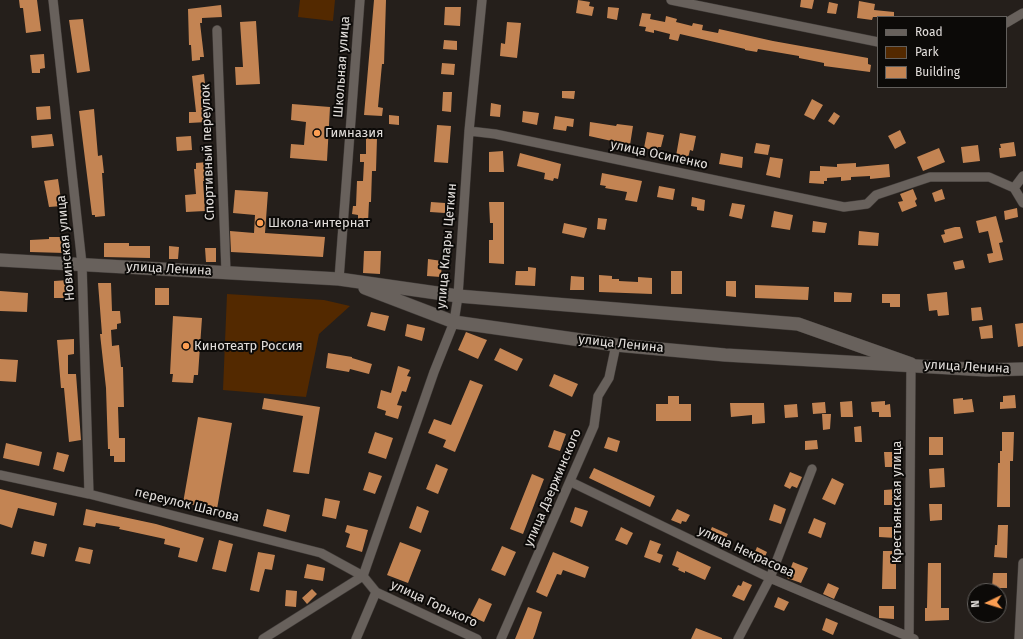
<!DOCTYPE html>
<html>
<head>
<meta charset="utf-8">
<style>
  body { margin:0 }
  #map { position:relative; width:1023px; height:639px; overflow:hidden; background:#251f1b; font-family:"Fira Sans",sans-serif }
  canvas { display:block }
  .legend { position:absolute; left:877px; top:16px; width:130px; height:72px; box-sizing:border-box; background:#0c0a08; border:1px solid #625f5c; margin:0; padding:5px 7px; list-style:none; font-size:12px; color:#e2dedb }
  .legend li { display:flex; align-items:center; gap:8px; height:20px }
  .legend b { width:20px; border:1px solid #625f5c }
  .north { position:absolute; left:967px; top:583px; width:40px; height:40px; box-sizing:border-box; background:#0c0a08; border:1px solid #625f5c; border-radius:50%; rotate:266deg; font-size:11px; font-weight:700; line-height:16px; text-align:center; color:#e2dedb }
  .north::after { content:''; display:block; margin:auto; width:14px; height:18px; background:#fc9e52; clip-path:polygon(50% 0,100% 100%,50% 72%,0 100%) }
</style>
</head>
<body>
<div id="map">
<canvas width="1023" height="639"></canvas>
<ul class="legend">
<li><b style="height:5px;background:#68615c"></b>Road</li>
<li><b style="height:11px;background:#532900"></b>Park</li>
<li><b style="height:11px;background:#c38453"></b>Building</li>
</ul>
<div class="north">N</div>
</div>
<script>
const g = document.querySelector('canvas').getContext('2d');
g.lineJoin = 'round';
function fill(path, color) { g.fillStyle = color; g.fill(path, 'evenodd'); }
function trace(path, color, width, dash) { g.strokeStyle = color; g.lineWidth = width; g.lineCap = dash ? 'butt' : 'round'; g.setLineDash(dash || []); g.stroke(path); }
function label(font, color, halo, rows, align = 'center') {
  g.font = font + ' "Fira Sans",sans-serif'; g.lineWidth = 4; g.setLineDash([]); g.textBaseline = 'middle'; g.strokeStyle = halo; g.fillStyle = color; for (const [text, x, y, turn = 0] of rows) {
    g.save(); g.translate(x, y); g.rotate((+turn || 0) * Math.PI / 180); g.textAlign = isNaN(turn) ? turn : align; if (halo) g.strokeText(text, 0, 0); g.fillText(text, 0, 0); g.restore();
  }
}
fill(new Path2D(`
  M300,0H335L333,21L298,17Z
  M227,294L324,300L350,306L319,334L306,397L223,390Z`), '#532900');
fill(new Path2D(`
  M19,0H37L41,31L26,33L23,8H20Z
  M374,0H386L384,64H382L378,107L383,108L382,116L364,115Z
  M578,0L590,2L589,6L594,7L592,16L576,13Z
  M801,0H814L812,9L800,7Z
  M859,1L875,4L874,10L894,12V17H873L872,20L857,18Z
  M829,2L838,4L836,14L827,13Z
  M221,5L222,17L202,18V23H200L204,57H200V60L192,61L191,45H189L188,9Z
  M445,7H461L460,26L444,25Z
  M608,7L619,8L617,20L607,18Z
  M642,13L651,14L650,19L665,22L666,16L677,19L676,22L692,26L693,23L703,25L702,30L718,33L719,29L773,41L868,58V64L871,65L870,72L824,66V63L799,58V56L758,49L757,52L745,50V49L680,34L678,41L669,39L670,34L654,30V33L645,31L646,27L639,26Z
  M83,19L90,71L77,73L69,20Z
  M256,21L260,84L236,85L235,67H243L240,22Z
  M507,22L521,23L517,58L500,56L501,43L505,44Z
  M444,40L457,41V50L443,49Z
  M44,54L45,68L40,69V73H32L30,55Z
  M442,63L455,64L454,75L441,74Z
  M204,74L206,93H202L203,111H206L207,122L189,123V112H196L192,76Z
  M562,91H575L574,99L562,98Z
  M443,92H452L451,112L442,111Z
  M812,99L823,105L814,120L804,115Z
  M491,103L501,105L500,117L490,116Z
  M292,104L330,107L327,161L290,158L291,144L304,145L306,122L291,120Z
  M50,106L51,119L37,120L36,107Z
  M94,109L98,156L102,155L104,173H102L105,216L95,217V215H92L79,111Z
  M523,111L539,113L537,125L522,122Z
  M834,112L840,116L834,125L828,121Z
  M389,115L399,116V125L389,124Z
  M555,116L574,119L573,127L567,126L566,131L553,129Z
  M590,122L616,126L617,124L633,126L630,145L589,136Z
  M437,125L451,126L448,163L434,162Z
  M900,130L906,143L895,149L888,136Z
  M647,132L664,135L661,147H658V151L644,148Z
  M680,133L696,136L693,151L690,150L688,158L676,156Z
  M52,134L54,146L32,148L31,136Z
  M191,136L192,150L177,151L176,137Z
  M366,138H377L376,171H372L371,202H369L368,222H358V215L352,214L353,206H356L357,181H363L364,162H360V154H366Z
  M1014,142L1016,156L1000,158L999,148H1001L1000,144Z
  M756,143L770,145L768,155L754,153Z
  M978,145L980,161L963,163L961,147Z
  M939,148L945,162L923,171L917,157Z
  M503,151L504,172H489V152Z
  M520,153L561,164L558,179L554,178L553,181L544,179L545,173L517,166Z
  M721,153L743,157L742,168L719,164Z
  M770,157L783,159L780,178L766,175Z
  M208,162L210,181H203L205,211L186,212L185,195L196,194L194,169H196V163Z
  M856,163V167L889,164L890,177L870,179V176L851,177V180L841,181V177L827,178V181H824V184L809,183L810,171H820V166L837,167V164Z
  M602,173L642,181L637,202L625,200L627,192L605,188L606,186L600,185Z
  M58,179L62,206L49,207L44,181Z
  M659,186L675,189L673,200L657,197Z
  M913,189L917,199L915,201L917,206L902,212L898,202L903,201L900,194Z
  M942,189L945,199L935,202L932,193Z
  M235,190L268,192L265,233L325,237L323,257L231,252L230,231L254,233L255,215L233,213Z
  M692,197L705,200L704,211L697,210V207L691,206Z
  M431,202L445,203V213L430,212Z
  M489,202H504V264L489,263V240H493V223H490Z
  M732,203L745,205L742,219L729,216Z
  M1017,208L1018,217L1005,220L1004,211Z
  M774,211L793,215L790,230L771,227Z
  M996,216L1003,242L999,243L1003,260L989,263L987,254L993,253L988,231L979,233L976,221Z
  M598,218L607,219L605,230L597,229Z
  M813,221L827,223L825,233L812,232Z
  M564,223L587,228L584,238L562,233Z
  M955,227H960L963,238L944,243L941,235L945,234L944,230Z
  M859,231L879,233L878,246L858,245Z
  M49,237H65V253L30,252V240L49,239Z
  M104,243H129V246H150V258L104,257Z
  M169,246L179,247L178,259H169Z
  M205,248H216V262H206Z
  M364,251H381L380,274L363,273Z
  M428,259L442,261L441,277L427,276Z
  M963,260L965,268L955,270L953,262Z
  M528,267L536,268L535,286L515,285L516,271H528Z
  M671,271H682V294H671Z
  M599,275L612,276V279H619V281L638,282V277L652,278V294L599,292Z
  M571,276L584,277V290H570Z
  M69,280V298H54V281Z
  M726,281H736V297L726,296Z
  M98,283H111L112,311H120L121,323L117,324V329L111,330L112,346L119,345L121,367H123L124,407H118L119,438H125V462H114V456H110V449H108L106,388L100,334H102Z
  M755,285L809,287L808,300L755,298Z
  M155,288H169V305H155Z
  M0,291L28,293L27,312L0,311Z
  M834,292L852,293L851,302H834Z
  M947,292L949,315L938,316L937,310L929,311L927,294Z
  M882,294H900V307H890V303H882Z
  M981,307L983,320L972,321L971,308Z
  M371,312L389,316L385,331L367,326Z
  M173,316L202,318L198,375H194L193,383L172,382L173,374H170Z
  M1023,323V346L1018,347L1015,324Z
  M407,324L425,328L422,341L405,336Z
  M992,325L993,338L981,339L979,327Z
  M466,332L487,340L478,359L458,350Z
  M74,339V354L68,355V374H76L81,440L69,442L64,388H61L57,340Z
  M500,348L523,359L517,371L494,360Z
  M328,353L352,357V358L372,364L369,374L350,369L349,372L326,368Z
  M0,359L18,360L16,382L0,381Z
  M398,366L410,370L407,376L411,377L406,392L402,391L397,405L402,406L398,419L385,415L386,411L377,408L381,390L391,393Z
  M554,374L578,384L572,397L549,386Z
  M470,380L483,385L455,452L443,447L446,440L428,433L434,419L451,425Z
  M1015,395L1016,408L1000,409V402H1003V396Z
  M668,396H679V404H691V421H656V404H668Z
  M264,398L320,407L309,474L293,472L303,416L262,409Z
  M963,398V400L972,399L974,412L954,414L953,399Z
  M852,401L853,417H841L840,402Z
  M885,401V405L890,404L891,417H879V412H872L871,402Z
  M825,402L826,413L813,414L812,403Z
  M730,403H764L765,423L752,424V415L731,417Z
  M797,404L798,417L785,418L784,405Z
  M822,414H831L830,429L823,430Z
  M198,417L232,423L217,509L183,503Z
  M861,426L862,442H855L854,427Z
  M554,430L566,434L560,451L548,447Z
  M375,432L393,438L386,459L368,453Z
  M1002,432H1014L1013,461H1010V507H997L998,463H1000V451H1002Z
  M608,437L620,441L617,452L604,448Z
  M929,437H943V455H929Z
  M817,440L818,449L805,450V441Z
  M6,443L42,452L39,466L3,458Z
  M57,452L69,455L64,472L53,469Z
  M884,452H898L899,467H885Z
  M436,464L448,469L438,494L426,489Z
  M594,468L655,496L650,507L589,478Z
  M944,468L945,487L930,488L929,469Z
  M369,472L382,476L375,494L363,490Z
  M790,472L802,477L797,488L792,486L790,489L784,486Z
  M532,474L544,479L523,534L510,529Z
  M832,478L844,484L835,505L822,499Z
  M0,489L57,503L54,516L18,508L12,528L0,524Z
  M898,489V505H884V490Z
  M325,498L340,501L336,519L322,516Z
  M774,504L786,509L781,524L769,520Z
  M929,504H942V520L930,521Z
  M417,506L429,511L421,533L409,528Z
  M575,507L588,511L582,527L570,522Z
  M86,509L156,524L204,538L197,562L178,557L180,548L164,544L165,539L119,529L120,527L96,523L95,527L83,525Z
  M267,509L290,515L286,532L263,526Z
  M677,509L690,515L686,522L682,521L681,524L671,520Z
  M814,518L826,523L821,538L808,533Z
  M347,525L368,530L362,552L346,547L350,534L345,532Z
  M998,525H1008L1007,558L994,557L995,545H997Z
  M621,527L633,533L627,545L615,540Z
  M712,527L728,534L722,545L707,538Z
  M879,527H897L896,538L879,537Z
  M219,540L233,544L226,572L212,569Z
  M650,540L661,544L657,553L663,555L660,563L644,557Z
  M34,541L47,544L44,557L31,554Z
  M400,542L421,550L408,583L387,575Z
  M502,546L516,552L505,576L491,570Z
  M79,547L93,550L90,564L75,561Z
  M757,547L767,552L762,564L752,559Z
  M677,551L711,567L705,580L685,571V573L678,570L679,568L672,565Z
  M883,551H896V589H882Z
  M258,552L275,555L272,570L265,569L259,592L250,590Z
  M553,552L589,567L585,578L563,570L561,575L557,574L547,597L536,592Z
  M793,562L808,568L801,583L787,578Z
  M928,563H941V608H949V620L925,621V608H927Z
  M307,564L325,568L323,581L304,578Z
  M993,573H1007V588H992Z
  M743,581L752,585L744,601L732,596L738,585L741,586Z
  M828,583L839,588L834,599L823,594Z
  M312,589L317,594L307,604L302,598Z
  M286,590L297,591L296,607L285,606Z
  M778,597L789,602L784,611L774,607Z
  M479,598L492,604L484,622L470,616Z
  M879,606H894V619L879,618Z
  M528,607L542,612L535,634L533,639H515Z
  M826,618L838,623L833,635L822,630Z
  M696,628L722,638V639H691Z`), '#c38453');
const street = new Path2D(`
  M53,0L82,264L89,494
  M671,0L878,42
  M1006,23L1023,13
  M217,30L226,272
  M469,131L495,134L844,207L867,204L876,195L930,177H989L1014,188L1023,176
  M1014,188L1023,203
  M339,279L360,0
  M0,475L89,494L321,553L363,576L376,592L477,639
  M571,482L770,578L914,639
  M363,576L434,372L454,322L458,296L469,131L482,0
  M263,639L363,576
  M356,639L376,592
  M501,639L594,426L598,396L609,378L616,345
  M738,639L770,578L812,469
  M909,639L911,364
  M1019,639L1023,563`);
const secondary = new Path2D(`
  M0,260L339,279L458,296L798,324L911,364
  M365,288L454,322L616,345L725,355L986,370L1023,369`);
trace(street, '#413c39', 10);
trace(secondary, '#413c39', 14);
trace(street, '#68615c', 9);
trace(secondary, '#68615c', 13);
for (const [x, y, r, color] of [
  [317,133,4,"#fc9e52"],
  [260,223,4,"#fc9e52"],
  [186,346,4,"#fc9e52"]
]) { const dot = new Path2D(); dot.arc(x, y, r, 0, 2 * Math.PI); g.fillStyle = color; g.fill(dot); trace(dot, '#0c0a08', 1.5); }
label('13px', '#e2dedb', '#0c0a08', [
  ["Школьная улица",342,67,-86],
  ["Спортивный переулок",208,152,-92],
  ["улица Осипенко",659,155,12],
  ["улица Клары Цеткин",447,246,-85],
  ["Новинская улица",66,248,-95],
  ["улица Ленина",169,269,3],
  ["улица Ленина",621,344,6],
  ["улица Ленина",967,367,3],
  ["улица Дзержинского",553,488,-67],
  ["Крестьянская улица",897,502,-90],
  ["переулок Шагова",187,505,14],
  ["улица Некрасова",746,552,25],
  ["улица Горького",434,604,25]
]);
label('13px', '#e2dedb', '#0c0a08', [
  ["Гимназия",325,133],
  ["Школа-интернат",268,223],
  ["Кинотеатр Россия",194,346]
], 'left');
</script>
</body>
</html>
